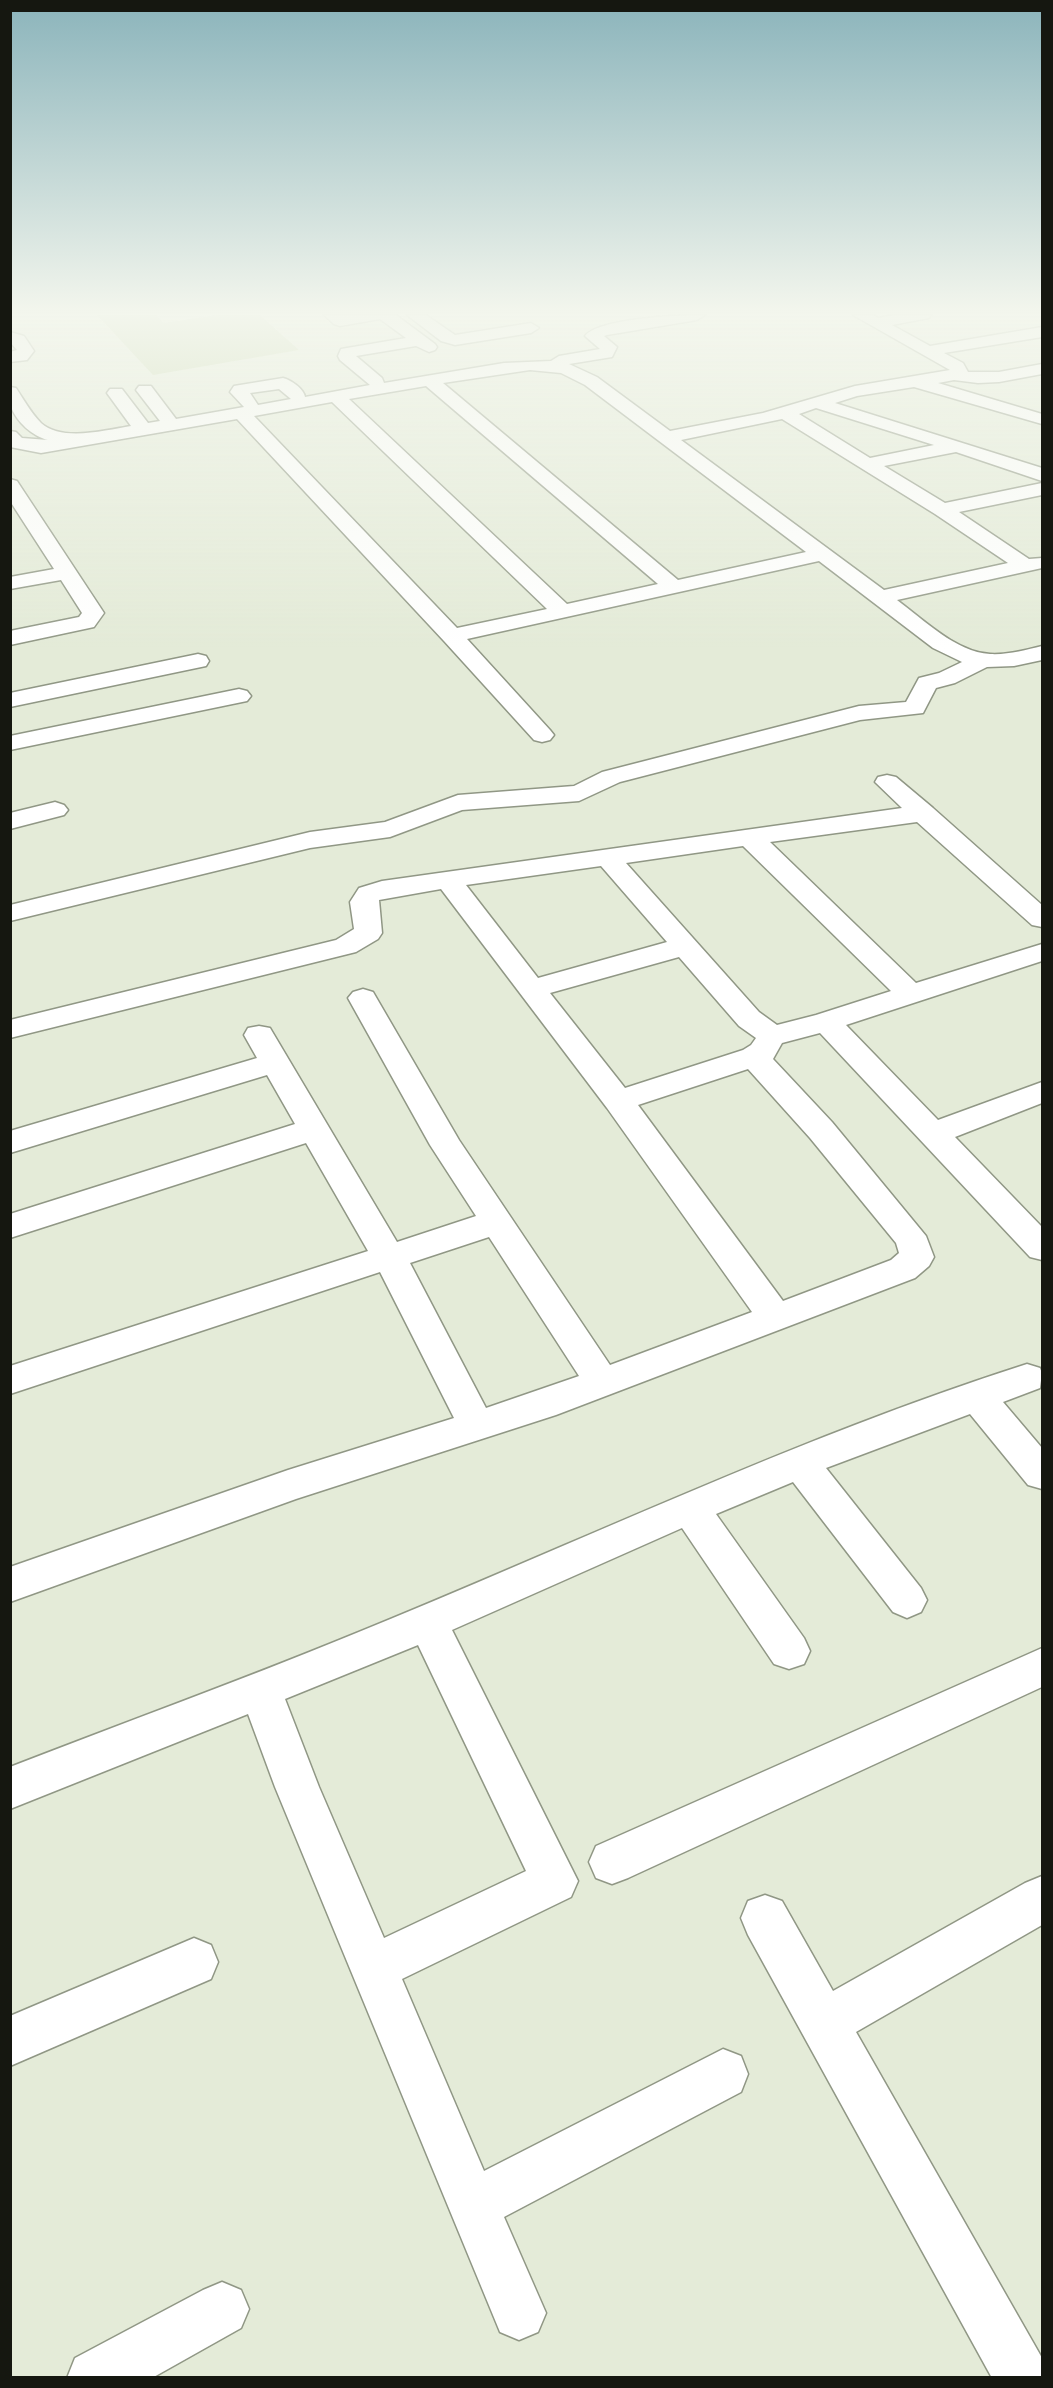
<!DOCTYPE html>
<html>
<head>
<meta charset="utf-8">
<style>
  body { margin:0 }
  #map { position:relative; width:1053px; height:2388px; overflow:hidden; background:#e4ebd8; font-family:Helvetica,sans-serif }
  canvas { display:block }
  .frame { position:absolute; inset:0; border:12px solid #151710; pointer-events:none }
</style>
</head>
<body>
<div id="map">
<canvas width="1053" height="2388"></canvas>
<div class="frame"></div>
</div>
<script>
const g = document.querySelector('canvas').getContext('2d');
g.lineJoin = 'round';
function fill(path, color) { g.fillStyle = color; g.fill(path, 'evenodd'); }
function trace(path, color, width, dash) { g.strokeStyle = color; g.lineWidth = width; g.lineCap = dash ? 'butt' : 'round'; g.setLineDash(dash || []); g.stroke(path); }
fill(new Path2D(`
  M97,315H156L163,323L217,315H260L299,350L153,375Z`), '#c5d5a9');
const minor = new Path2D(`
  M324,315H396L435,344L437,347L435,350L429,352L416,346L356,356L382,378L384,383L504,363L551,361L559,356L600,349L585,336C599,318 681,315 705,315L697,320L607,335L604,336L617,347L612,357L569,364L597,377L670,431L763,413L855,386L950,370L853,315H873L878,318L894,315H931L929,318L892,325L930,346L1042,327V337L944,353L963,363L968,372H999L1042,364V374L999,382L978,383L954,380L938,383L1042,414V424L914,387L857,396L835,403L1042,468V481L956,452L884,466L945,503L1042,483V495L959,512L1029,559L1042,558V568L897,600C924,620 956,652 990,654C1008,655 1025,650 1042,646V660L1014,666L987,667L955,683L936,688L923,713L860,720L620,782L579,801L462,810L390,837L310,848L10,921V905L310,832L385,822L458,795L574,786L602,772L859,706L906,702L919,678L939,673L962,662L933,648L819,561L467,639L550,730L554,735L550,740L542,742L534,740L444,641L237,419L41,453L10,447V431L16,432L22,438L48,440C32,436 17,422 11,407C9,402 10,393 10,387L16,388C24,400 31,413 41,423C62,442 106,430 131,426L107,393L110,389H122L148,423L160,421L136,390L139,386H151L176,419L244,407L230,392L234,386L240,385L283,378C291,380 304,389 305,397L370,385L340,360L338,356L341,349L406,338L380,319L340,326L334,324ZM530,370L561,373L585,385L806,552L678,580L443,383ZM426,386L658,584L567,604L349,399ZM279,389L291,399L258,405L250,393ZM332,402L547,609L457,628L254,416ZM816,408L934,445L870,458L799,414ZM782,419L935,514L1008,563L884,590L681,440Z
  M407,315H426L455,335L531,323L539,328L531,333L455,345L441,341Z
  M10,332L24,336L34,351L27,360L10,362V352L17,350L10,342Z
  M10,479L17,481L104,613L94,627L10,645V631L79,617L82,613L61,580L10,589V577L54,569L10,501Z
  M198,654L206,656L209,661L206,666L10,707V693Z
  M239,689L247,691L251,696L247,701L10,750V736Z
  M887,775L896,777L933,808L1042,905V927L1032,925L917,822L770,842L916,983L1042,944V961L846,1025L938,1120L1042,1082V1103L955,1137L1042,1227V1260L1030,1257L820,1033L782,1043L773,1059L832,1122L926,1236L934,1257L929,1266L915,1278L556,1415L296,1499L10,1602V1567L288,1470L454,1418L380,1272L10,1394V1366L368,1251L306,1143L10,1238V1214L295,1124L267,1075L10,1153V1131L257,1058L244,1035L248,1028L259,1026L270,1028L397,1242L476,1216L430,1145L348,998L353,992L363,989L373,992L459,1140L610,1365L752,1312L607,1108L441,889L379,900L382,933L378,939L356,952L10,1038V1020L336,940L354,929L350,902L359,888L382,881L902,808L875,782L878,777ZM743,846L891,991L816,1015L777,1025L759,1012L626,863ZM601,866L667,942L538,978L466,885ZM679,957L739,1026L756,1038L751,1045L743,1050L625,1088L550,993ZM748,1069L810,1138L896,1243L899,1253L891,1260L783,1301L638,1105ZM489,1237L579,1376L486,1408L410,1263Z
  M55,802L64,805L68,810L64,815L10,829V813Z
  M1027,1364L1040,1368L1042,1373L1040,1388L1003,1402L1042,1448V1489L1028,1485L970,1414L826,1468L921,1588L927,1600L921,1612L907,1618L893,1612L793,1482L716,1514L804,1638L810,1651L804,1664L789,1669L774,1664L682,1528L452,1630L578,1881L571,1897L402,1979L484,2171L723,2049L741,2056L748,2074L741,2092L504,2217L546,2313L538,2332L519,2340L500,2332L275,1787L248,1714L10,1809V1767C123,1723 237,1682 349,1636C574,1545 795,1438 1027,1364ZM418,1645L526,1871L384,1938L319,1787L285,1699Z
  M1042,1648V1687L628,1878L612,1884L596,1878L589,1862L596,1846Z
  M1042,1876V1925L856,2032L1042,2358V2378H992L748,1935L741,1918L748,1901L765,1895L782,1901L833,1991L1025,1883Z
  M194,1938L211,1945L218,1962L211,1979L10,2066V2016Z
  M222,2282L241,2290L249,2309L241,2328L152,2378H67L75,2358L203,2290Z`);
trace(minor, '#909785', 3);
fill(minor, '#fff');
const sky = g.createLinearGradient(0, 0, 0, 650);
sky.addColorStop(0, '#8bb4bb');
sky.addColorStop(0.48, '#f3f6ed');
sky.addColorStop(1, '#f3f6ed00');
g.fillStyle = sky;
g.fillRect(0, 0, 1053, 650);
</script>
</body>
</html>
